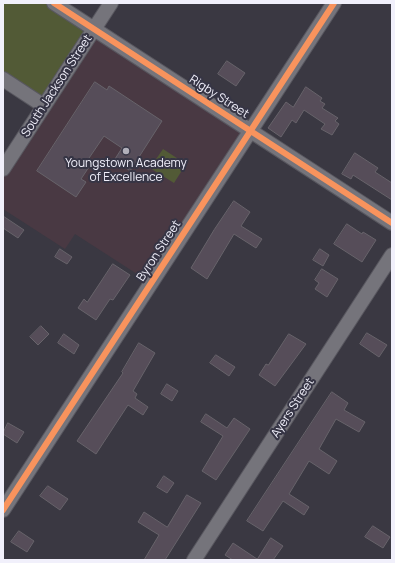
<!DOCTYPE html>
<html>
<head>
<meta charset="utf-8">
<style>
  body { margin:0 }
  #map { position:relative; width:395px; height:563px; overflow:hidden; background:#3a3842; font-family:Manrope,sans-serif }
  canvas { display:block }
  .frame { position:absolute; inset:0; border:4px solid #f1f0fb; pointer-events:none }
</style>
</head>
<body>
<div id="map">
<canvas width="395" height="563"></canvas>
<div class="frame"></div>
</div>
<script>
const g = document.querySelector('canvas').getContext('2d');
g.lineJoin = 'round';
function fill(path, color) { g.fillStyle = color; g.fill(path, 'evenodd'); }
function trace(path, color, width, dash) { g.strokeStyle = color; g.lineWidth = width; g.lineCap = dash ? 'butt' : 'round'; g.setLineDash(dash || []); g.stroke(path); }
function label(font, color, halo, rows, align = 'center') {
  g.font = font + ' Manrope,sans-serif'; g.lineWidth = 4; g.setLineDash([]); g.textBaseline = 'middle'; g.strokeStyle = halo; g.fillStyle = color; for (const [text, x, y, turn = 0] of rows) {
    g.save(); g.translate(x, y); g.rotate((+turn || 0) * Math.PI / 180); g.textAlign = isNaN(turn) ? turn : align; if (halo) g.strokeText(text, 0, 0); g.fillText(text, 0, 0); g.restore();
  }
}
fill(new Path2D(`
  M94,29L251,131L151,283L75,234L65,249L3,209V169Z`), '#493943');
fill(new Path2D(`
  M3,3H54L94,29L44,106L3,79Z
  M163,149L186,164L174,183L150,168Z`), '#525a36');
const building = new Path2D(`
  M227,61L245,73L236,86L218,74Z
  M95,82L107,90L109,86L162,121L130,171L115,159L122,148L104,136L87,161L91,164L81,179L86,182L76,197L37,171Z
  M306,87L322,98L320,101L325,104L322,108L338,118L335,121L339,124L332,135L321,129L325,124L304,110L296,123L292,120L281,137L268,128L286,102L293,107Z
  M355,153L378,168L375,172L392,183V200L353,175L351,179L342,174Z
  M234,201L250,212L241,226L262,239L256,248L234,234L207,279L191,268L214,230Z
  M3,216L24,230L18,238L3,228Z
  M347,224L362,234L363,232L376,240L362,262L334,244Z
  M60,249L72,257L67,264L55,257Z
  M320,249L329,255L323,266L313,260Z
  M113,264L130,275L113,300L110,299L96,320L78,308L84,299L87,302Z
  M322,269L338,279L327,297L315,289L319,283L315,280Z
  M41,326L49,334L38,345L30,337Z
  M367,333L387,345L379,357L360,344Z
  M64,334L79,345L74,354L58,343Z
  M289,334L306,344L275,386L259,375L266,364L268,365Z
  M139,343L155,353L133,391L137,394L135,398L148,407L143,415L128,405L96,454L77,441L123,373L122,372Z
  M216,355L235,367L229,376L210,363Z
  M167,384L178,391L172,401L161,394Z
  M332,392L348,403L344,410L365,422L359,432L336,419L319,449L337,461L329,474L309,461L289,494L309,507L304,515L283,501L263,531L247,521Z
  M206,414L227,428L234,418L250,429L216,480L202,471L223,436L201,422Z
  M8,423L24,432L17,443L3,434Z
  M164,476L174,483L167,493L157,487Z
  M48,486L68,499L60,510L40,496Z
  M187,495L201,503L165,560H144L159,535L138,522L144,512L167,527Z
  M373,526L390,537L383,548L365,537Z
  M19,531L34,541L27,552L11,542Z
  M271,538L283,546L273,560H233L225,555L233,543L257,559Z`);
fill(building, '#564d59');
trace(building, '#67636a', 1);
const minor = new Path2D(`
  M54,3L392,223
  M3,79L44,106
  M3,169L111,3
  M3,510L334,3
  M194,560L392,255`);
trace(minor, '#58575f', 16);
trace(minor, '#75747b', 14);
trace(new Path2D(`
  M54,3L392,223
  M3,510L334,3`), '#f8935d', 6);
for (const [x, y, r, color] of [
  [126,151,4,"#b1b0ba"]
]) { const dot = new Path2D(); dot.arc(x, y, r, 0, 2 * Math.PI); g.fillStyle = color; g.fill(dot); trace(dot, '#363545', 1.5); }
label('12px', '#f1f0fb', '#363545', [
  ["South Jackson Street",57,86,-57],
  ["Rigby Street",219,97,33],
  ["Byron Street",159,251,-57],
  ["Ayers Street",293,408,-57]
]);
label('12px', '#f1f0fb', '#363545', [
  ["Youngstown Academy",126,164],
  ["of Excellence",126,178]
]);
</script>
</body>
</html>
